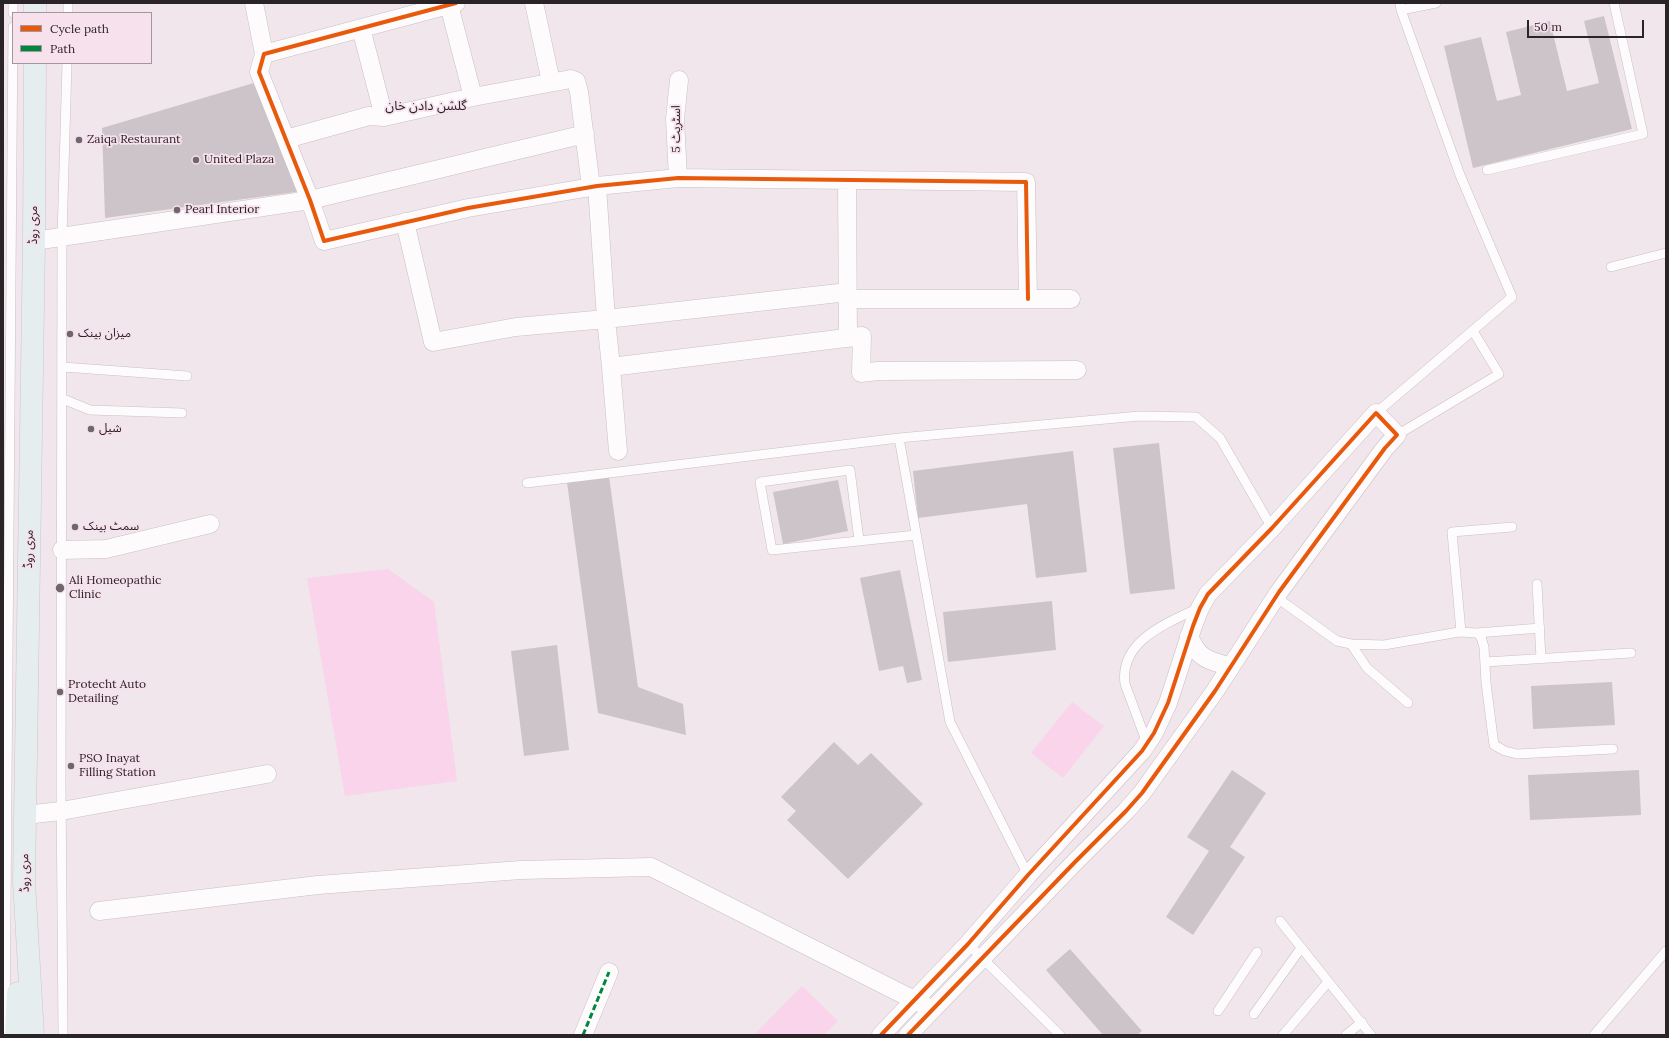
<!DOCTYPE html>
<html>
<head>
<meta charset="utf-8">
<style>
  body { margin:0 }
  #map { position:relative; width:1669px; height:1038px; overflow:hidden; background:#f1e6ec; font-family:Lora,serif }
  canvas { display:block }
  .frame { position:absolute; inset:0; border:4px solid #2a2327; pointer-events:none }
  .legend { position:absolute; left:12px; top:12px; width:140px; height:52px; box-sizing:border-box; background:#f6e1ed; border:1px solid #a4959e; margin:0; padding:5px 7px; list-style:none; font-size:12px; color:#2a2327 }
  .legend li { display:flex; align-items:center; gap:8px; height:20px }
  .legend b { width:20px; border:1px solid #a4959e }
  .scale { position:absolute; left:1527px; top:20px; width:117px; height:18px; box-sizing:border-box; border:2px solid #2a2327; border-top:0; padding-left:5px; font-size:12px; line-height:14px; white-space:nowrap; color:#2a2327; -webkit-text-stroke:3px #f6e1ed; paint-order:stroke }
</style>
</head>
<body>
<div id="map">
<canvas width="1669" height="1038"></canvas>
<div class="frame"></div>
<ul class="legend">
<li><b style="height:5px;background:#e8590c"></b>Cycle path</li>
<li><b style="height:5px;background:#00873e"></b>Path</li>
</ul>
<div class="scale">50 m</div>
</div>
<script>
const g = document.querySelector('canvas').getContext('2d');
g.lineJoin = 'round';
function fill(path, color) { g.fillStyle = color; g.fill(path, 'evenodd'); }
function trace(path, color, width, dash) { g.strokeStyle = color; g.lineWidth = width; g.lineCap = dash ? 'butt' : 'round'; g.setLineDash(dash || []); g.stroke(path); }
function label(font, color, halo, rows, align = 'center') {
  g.font = font + ' Lora,"Noto Sans Arabic",serif'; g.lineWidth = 3.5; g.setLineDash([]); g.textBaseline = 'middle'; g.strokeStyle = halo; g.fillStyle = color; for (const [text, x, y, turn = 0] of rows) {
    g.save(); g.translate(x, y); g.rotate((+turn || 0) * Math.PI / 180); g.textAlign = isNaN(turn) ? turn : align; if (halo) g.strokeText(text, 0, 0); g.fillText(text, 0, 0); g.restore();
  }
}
fill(new Path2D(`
  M388,569L434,602L457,781L345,796L307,578Z
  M1072,702L1104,726L1063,778L1031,753Z
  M802,986L838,1021L824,1035H754Z`), '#f9d4ea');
fill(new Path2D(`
  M1604,16L1632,129L1473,168L1444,46L1481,37L1497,101L1521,95L1506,32L1550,21L1567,91L1599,83L1584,21Z
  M257,82L303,191L105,218L102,128Z
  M1159,443L1175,589L1130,594L1113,448Z
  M1073,451L1087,572L1036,578L1027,504L918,518L913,471Z
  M608,469L638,687L683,704L686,735L598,713L566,475Z
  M838,480L848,531L783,544L773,492Z
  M900,570L922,680L907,683L903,666L879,671L860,578Z
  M1052,601L1056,650L948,662L943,612Z
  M557,645L569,750L524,756L511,651Z
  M1612,682L1615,725L1533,729L1531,686Z
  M834,742L858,765L871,753L923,804L848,879L787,820L796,811L781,797Z
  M1232,770L1266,793L1230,847L1245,857L1193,935L1166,917L1209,851L1187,837Z
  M1639,770L1641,815L1530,820L1528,775Z
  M1070,949L1142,1031L1137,1035H1103L1046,970Z`), '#cdc4c9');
const lane = new Path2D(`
  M1401,10L1436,3
  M13,13V3
  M68,13V3
  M1487,170L1643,134L1614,3
  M1611,267L1666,253
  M63,367L187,376
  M63,399L90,410L182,413
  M1376,413L1512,297L1460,175L1401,10L1400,3
  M1397,435L1499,374L1473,331
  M899,438L950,722L1028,875
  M527,483L899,438L1139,416L1196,417L1220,438L1272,528
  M859,540L850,470L760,482L772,550L916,535
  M1537,584L1541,659
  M1276,597L1337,641L1351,644L1384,645L1459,632L1477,633L1481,637L1484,647L1486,683L1494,745L1505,751L1517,754L1613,749
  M1461,632L1452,532L1512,527
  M1477,633L1540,628
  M1351,644L1367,668L1408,703
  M1485,662L1631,653
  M1147,743L1125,684C1119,641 1167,623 1199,608
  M1280,921L1371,1035
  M968,944L1060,1035
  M1218,1011L1257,952
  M1254,1014L1301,948
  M5,1035L13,27
  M63,1035L61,786L62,237L67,63
  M1283,1035L1328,982
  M1346,1035L1362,1022
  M1594,1035L1666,951`);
const street = new Path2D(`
  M254,3L264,54
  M456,3L264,54L259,72L310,200L324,241L468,208L597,186L678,178L1026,182L1028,299
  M534,3L551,82
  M449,5L473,97
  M361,28L384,117
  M286,139L369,116L384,117L473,97L571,79L576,81L579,92L591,187
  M678,178L675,119L679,80
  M847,180L848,338
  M597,186L606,319L611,367L618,451
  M405,222L433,342L516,327L606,319L848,292
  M34,241L310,200L585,134
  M848,299H1071
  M611,367L862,336L861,373L878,371L1077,370
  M62,550L106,549L210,524
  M1189,636C1199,660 1208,660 1231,667
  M25,815L61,811L267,774
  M99,911L318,885L521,870L651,867L924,1005
  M583,1035L609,972
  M881,1035L968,944L1028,875L1142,751L1154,733L1168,703L1193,626L1200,608L1208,594L1272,528L1376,413L1397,435L1385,448L1279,592L1215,691L1142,793L1126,811L1075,862L908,1035`);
const primary = new Path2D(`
  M35,13V3
  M16,1035L18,993
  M33,1035L24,882L34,241L35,63`);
trace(lane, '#c8bfc4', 10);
trace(street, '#c8bfc4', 19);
trace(primary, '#cbc6c8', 23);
trace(lane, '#fdfbfc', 9);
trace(street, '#fdfbfc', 18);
trace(primary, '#e5edee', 22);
trace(new Path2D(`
  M583,1035L609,972`), '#00873e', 3, [6, 3]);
trace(new Path2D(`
  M456,3L264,54L259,72L310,200L324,241L468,208L597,186L678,178L1026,182L1028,299
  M881,1035L968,944L1028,875L1142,751L1154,733L1168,703L1193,626L1200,608L1208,594L1272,528L1376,413L1397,435L1385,448L1279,592L1215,691L1142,793L1126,811L1075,862L908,1035`), '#e8590c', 4);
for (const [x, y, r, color] of [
  [79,140,4,"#70676c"],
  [196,160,4,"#70676c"],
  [177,210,4,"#70676c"],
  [70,334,4,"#70676c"],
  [91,429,4,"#70676c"],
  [75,527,4,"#70676c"],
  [60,588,5,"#70676c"],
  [60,692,4,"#70676c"],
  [71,766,4,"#70676c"]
]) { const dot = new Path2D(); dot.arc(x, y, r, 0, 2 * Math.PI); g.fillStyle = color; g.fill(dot); trace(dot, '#f6e1ed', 1.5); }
label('12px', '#2a2327', '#f6e1ed', [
  ["اسٹریٹ 5",677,129,-90],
  ["مری روڈ",34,225,-90],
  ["مری روڈ",29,549,-89],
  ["مری روڈ",25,873,-91]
]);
label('12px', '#2a2327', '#f6e1ed', [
  ["Zaiqa Restaurant",87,140],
  ["United Plaza",204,160],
  ["Pearl Interior",185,210],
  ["میزان بینک",78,334],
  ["شیل",99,429],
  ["سمٹ بینک",83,527],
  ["Ali Homeopathic",69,581],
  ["Clinic",69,595],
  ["Protecht Auto",68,685],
  ["Detailing",68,699],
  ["PSO Inayat",79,759],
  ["Filling Station",79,773]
], 'left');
label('13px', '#2a2327', '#f6e1ed', [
  ["گلشن دادن خان",426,106]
]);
</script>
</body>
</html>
